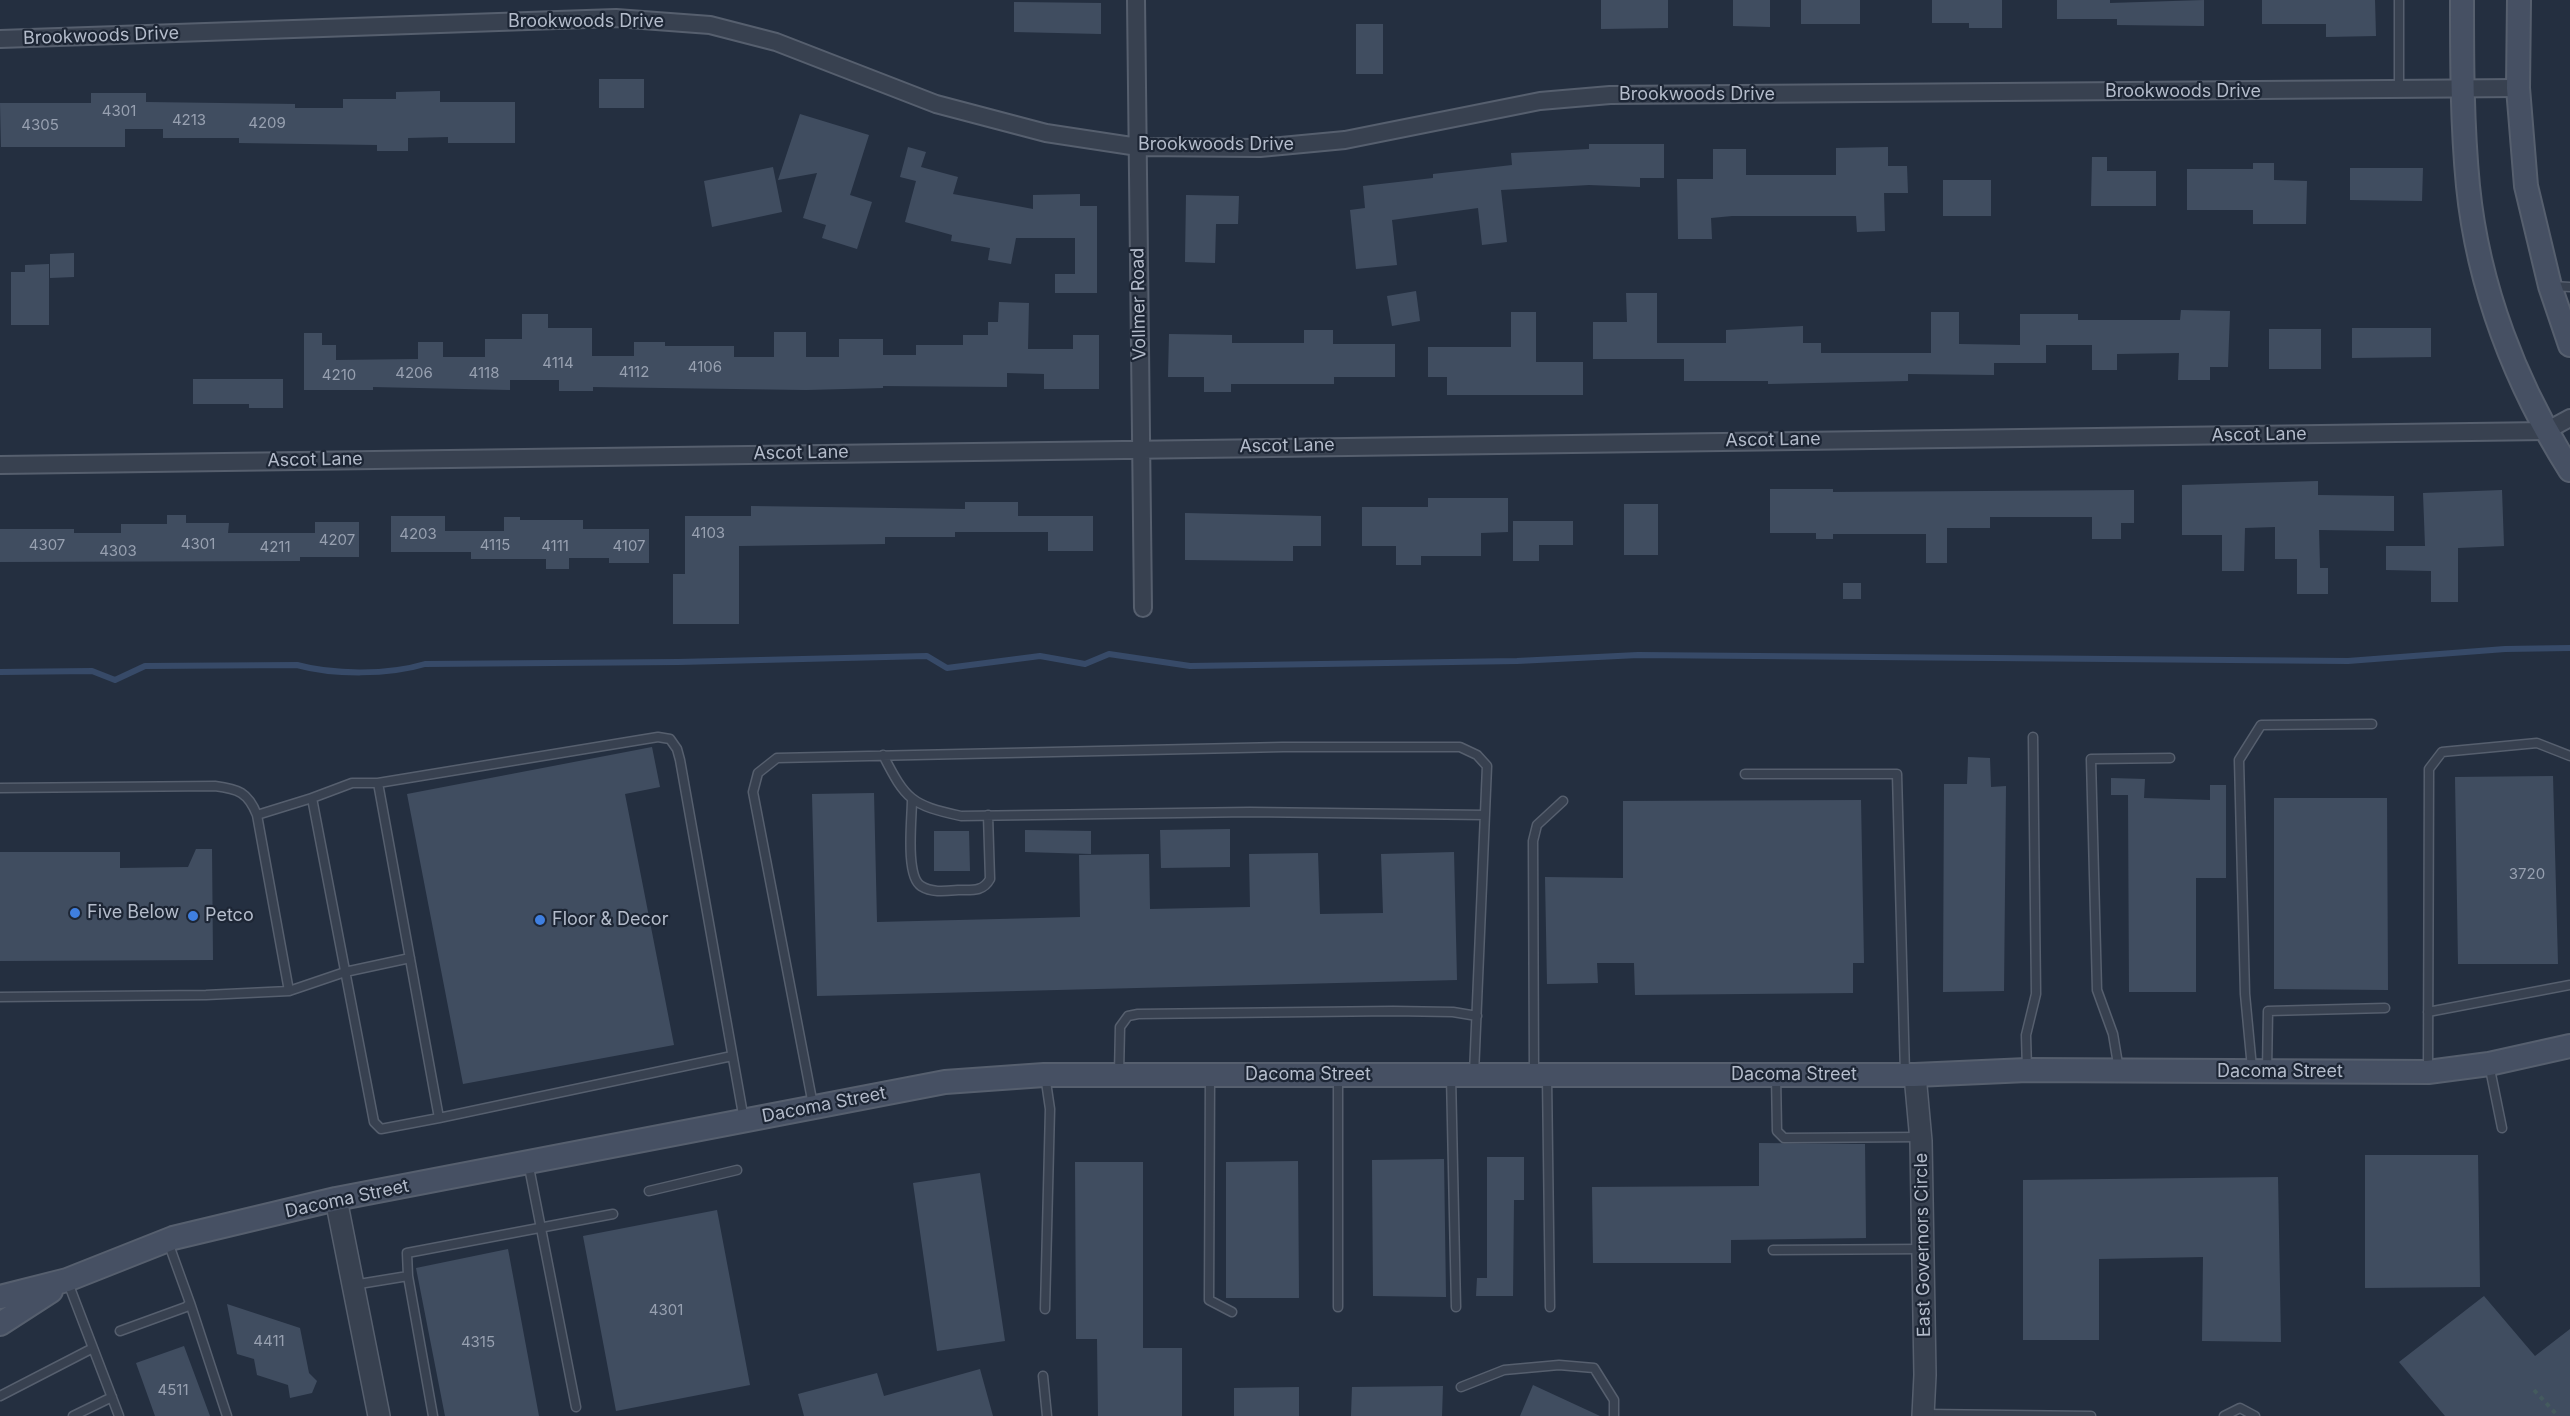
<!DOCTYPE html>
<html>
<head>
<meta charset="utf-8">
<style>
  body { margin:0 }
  canvas { display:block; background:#242f40 }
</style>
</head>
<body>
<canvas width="2570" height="1416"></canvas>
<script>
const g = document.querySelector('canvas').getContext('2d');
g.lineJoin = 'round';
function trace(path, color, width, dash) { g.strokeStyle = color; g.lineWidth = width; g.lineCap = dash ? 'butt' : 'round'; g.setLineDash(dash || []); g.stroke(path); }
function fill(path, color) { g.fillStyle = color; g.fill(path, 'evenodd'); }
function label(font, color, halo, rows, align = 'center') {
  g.font = font + ' Inter,sans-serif'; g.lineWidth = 4.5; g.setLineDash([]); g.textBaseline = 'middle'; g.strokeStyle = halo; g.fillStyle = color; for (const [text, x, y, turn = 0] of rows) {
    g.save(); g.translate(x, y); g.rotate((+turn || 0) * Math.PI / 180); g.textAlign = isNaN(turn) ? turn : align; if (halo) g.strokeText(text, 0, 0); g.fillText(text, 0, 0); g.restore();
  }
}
trace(new Path2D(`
  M0,672L92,671L115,680L145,666L297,665C333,675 389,675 425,664L678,662L927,656L947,668L1040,656L1085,664L1109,654L1190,666L1517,661L1638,655L2348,661L2505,649L2570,648`), '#374a68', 6);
fill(new Path2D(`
  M1601,0H1668V28L1601,29Z
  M1733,0H1770V27L1733,26Z
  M1801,0H1860V24H1801Z
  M1932,0H2002V28H1969V23H1932Z
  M2057,0H2110V3L2204,0V26L2117,25V19H2057Z
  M2262,0H2375L2376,36L2326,37V24H2262Z
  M1014,2L1101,3V34L1014,32Z
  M1356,24H1383V74H1356Z
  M599,79H644V108H599Z
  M440,91V102H515V143H448V137L408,138V151H377V145L239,143V138H163V129H125V147H1L0,103H91V93H146V102L295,104V108H343V99H396V92Z
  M800,114L869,135L850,195L872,202L857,249L822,238L826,225L803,218L817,173L778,180Z
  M1589,144H1664V178H1640V187L1589,185L1501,190L1507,242L1482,245L1478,208L1392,220L1397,265L1356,269L1350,210L1365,208L1363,186L1433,178V174L1512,165L1511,153L1589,149Z
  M908,147L926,152L921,167L958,177L953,194L1033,209V195L1080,194V206H1097V293H1055V274H1075V238H1016L1011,264L988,260L990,248L951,241L952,235L905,222L916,181L900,177Z
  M1888,147V166H1907L1908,193H1884L1885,231L1857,232L1856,216H1732L1711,218L1712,239H1678L1677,179H1713V149H1746V175H1836V148Z
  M2092,157H2107V171H2156V206H2091Z
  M2253,163H2274V180L2307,181L2306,224H2253V210H2187V169H2253Z
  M773,167L782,212L712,227L704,181Z
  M2350,168H2423L2422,201L2350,200Z
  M1943,180H1991V216H1943Z
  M1186,195L1239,196L1238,224H1216L1215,263L1185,262Z
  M74,253V277L50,278V254Z
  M49,264V325H11V272H25V265Z
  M1416,291L1420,321L1392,326L1387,296Z
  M1626,293H1657V343H1726V330L1803,326V343H1821V353H1931V312H1959V344L2020,345V314H2078V320H2180L2181,310L2230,311L2228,367H2210V380H2178L2179,353L2117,354V370H2092V345H2046V363H1994V375L1908,374V381L1768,384V381H1684V359H1593V322H1627Z
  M999,302L1029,303L1028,349H1073V335H1099V389H1044V374L1007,373V387L883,386V388L806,390L593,387V391H559V380H510V390L373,387V390H304V333H322V345H336V360L418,359V342H443V357H485V339H522V314H548V328H592V356H634V342H665V346H734V357H774V332H806V357H839V339H883V355H916V345H963V335H988V322H998Z
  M1511,312H1536V362H1583V395H1447V377H1428V347H1511Z
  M2352,328H2431V357L2352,358Z
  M2269,329H2321V369H2269Z
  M1304,330H1333V344H1395V377H1334V384H1231V392H1204V377H1168L1169,334L1232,335V343H1304Z
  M193,379H283V408H249V404H193Z
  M2318,481V495L2394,496V531L2319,530L2320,568H2328V594H2297V559H2275V527L2245,528L2244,571H2222V535H2182V485Z
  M1770,489H1833V492L2134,490V523H2121V539H2092V517H1990V528H1947V563H1926V534H1833V539H1816V533H1770Z
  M2502,490L2504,546L2458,548V602H2431V571L2386,570V546H2425L2423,493Z
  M1428,498H1508V532L1481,533V556H1421V565H1396V546H1362V507H1428Z
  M965,502H1018V516H1093V551H1048V532H955V537H885V544L739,546V624H673V574H685V516H751V506L965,509Z
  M1624,504H1658V555H1624Z
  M1185,513L1321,516V546H1293V561L1185,560Z
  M167,515H186V523H229L228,533H315V522H359V557H300V561L0,562V529H74V533H121V524H167Z
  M391,516H445V531H504V517H520V520H583V529H649V563H609V558H569V569H546V559H471V552H391Z
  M1513,521H1573V545H1539V561H1513Z
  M1843,583H1861V599H1843Z
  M652,747L660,787L625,794L674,1045L463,1084L407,794Z
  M1968,757L1990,758L1991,787L2006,786L2004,991L1943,992L1944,784H1967Z
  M2553,776L2558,964H2458L2455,777Z
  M2111,778L2145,779L2144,798L2210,800V785H2226V878H2196V992H2129L2128,795H2111Z
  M874,793L877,922L1080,917L1079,855L1149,854L1150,909L1250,907L1249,854L1318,853L1320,914L1383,913L1381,854L1454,852L1457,980L817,996L812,794Z
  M2274,798H2387L2388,990L2274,989Z
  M1861,800L1864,963H1853V993L1635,995L1634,963H1597L1598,983L1547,984L1545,877L1623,878V801Z
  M1230,829V867L1161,868L1160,830Z
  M1025,830L1091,831V854L1025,852Z
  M934,831H969L970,871H934Z
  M196,849H212L213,960L0,961V852H120V868L188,867Z
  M1759,1143L1865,1144L1866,1238L1731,1240V1263H1593L1592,1187L1759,1186Z
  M2365,1155H2478L2480,1287L2365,1288Z
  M1487,1157H1524V1200H1514L1513,1296H1476L1477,1278H1487Z
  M1444,1159L1446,1297L1373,1296L1372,1160Z
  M1298,1161L1299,1298H1226V1162Z
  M1075,1162H1143V1348H1182V1416H1098L1097,1339H1076Z
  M980,1173L1005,1341L937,1351L913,1183Z
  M2278,1177L2281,1342L2202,1341L2203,1257L2099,1259V1340H2023V1180Z
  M717,1210L750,1385L616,1411L583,1236Z
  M508,1249L539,1416H445L416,1268Z
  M2484,1296L2535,1356L2570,1329V1416H2445L2399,1362Z
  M227,1304L300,1328L309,1373L317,1381L312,1393L290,1398L288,1385L257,1375L254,1359L237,1354Z
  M184,1346L210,1416H155L136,1363Z
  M980,1369L993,1416H804L798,1394L877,1373L884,1396Z
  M1533,1385L1600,1416H1520Z
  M1443,1386L1442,1416H1351L1352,1387Z
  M1299,1387V1416H1234V1388Z`), '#404d60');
const service = new Path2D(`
  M2399,0V90
  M2551,286L2570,287
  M883,755C906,800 911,805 961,816L1250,812L1485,815
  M1745,774H1897L1905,1074
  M0,788L215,786C238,789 248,792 257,815L289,991
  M312,798L352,783H378
  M912,800C912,818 905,876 921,886C932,893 946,891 958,890C972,890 983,892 990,879L988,815
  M257,815L312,798L374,1122L381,1129L439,1118L378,783L658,737L670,739L677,749L680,760L744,1120
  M0,997L206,995L289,991L345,972L410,958
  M2428,1012L2570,985
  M2489,1064L2502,1128
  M2252,1068L2245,994L2239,760L2261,725L2372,724
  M2027,1070L2026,1035L2036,994L2033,737
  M2119,1070L2113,1034L2097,990L2091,759L2170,758
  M2267,1071L2268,1011L2385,1008
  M2428,1072L2429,769L2442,752L2537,743L2570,756
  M1119,1074L1120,1027L1128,1016L1138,1014L1393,1011L1453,1012L1477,1016
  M1534,1074L1533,841L1537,825L1563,801
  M1045,1075L1050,1109L1045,1309
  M1210,1075L1209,1300L1232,1312
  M1451,1075L1456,1307
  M1776,1075L1777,1131L1784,1138L1921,1137
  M1338,1077V1307
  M1547,1077L1550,1307
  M813,1105L753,792L758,773L777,758L1283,747H1460L1477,755L1487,766L1474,1074
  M439,1118L732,1056
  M528,1162L576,1407
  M649,1191L737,1170
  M1773,1250L1922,1249
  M408,1276L433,1416
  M67,1280L119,1416
  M353,1285L408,1276L407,1253L613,1214
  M190,1303L227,1416
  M120,1331L186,1307L190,1303L168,1242
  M1043,1376L1047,1416
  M1461,1387L1504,1370L1559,1365L1594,1368L1614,1400V1416
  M0,1396L93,1348
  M1923,1414L2091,1416
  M73,1416L112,1397
  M2224,1416L2240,1408L2255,1416`);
const minor = new Path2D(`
  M1136,0L1143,608
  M0,39L616,18L710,25L776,42L936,104L1046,133L1138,147L1260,148L1345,140L1540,101L1610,95L2518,88
  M0,465L2546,431L2570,418`);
const tertiary = new Path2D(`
  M1915,1075L1921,1141L1925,1375L1923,1416
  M336,1199L379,1416`);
const secondary = new Path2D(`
  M2462,0C2462,62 2462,124 2468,186C2478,287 2516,385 2570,470
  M2519,0L2518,88L2526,186L2550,286L2570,345
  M0,1297L67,1280L173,1238L336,1199L945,1082L1044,1075H1915L2027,1070L2428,1072L2489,1064L2570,1046
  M0,1324L51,1291`);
trace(service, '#565f6e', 11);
trace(minor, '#565f6e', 20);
trace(tertiary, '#565f6e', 24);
trace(secondary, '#565f6e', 26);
trace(new Path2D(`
  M2534,1390L2558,1416`), '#445a5e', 4, [4.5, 4.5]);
trace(service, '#384150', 8);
trace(minor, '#384150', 16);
trace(tertiary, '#384150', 21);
trace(secondary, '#465063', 22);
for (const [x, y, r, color] of [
  [75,913,6,"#3f7fe0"],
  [193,916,6,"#3f7fe0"],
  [540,920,6,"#3f7fe0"]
]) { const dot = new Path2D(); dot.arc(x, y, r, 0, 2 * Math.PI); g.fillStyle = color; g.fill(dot); trace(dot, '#1d2635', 2); }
label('15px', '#97a0b0', null, [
  ["4301",119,111],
  ["4213",189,120],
  ["4209",267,123],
  ["4305",40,125],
  ["4114",558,363],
  ["4106",705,367],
  ["4112",634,372],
  ["4206",414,373],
  ["4118",484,373],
  ["4210",339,375],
  ["4103",708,533],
  ["4203",418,534],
  ["4207",337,540],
  ["4301",198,544],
  ["4307",47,545],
  ["4115",495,545],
  ["4111",555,546],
  ["4107",629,546],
  ["4211",275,547],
  ["4303",118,551],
  ["3720",2527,874],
  ["4301",666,1310],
  ["4411",269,1341],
  ["4315",478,1342],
  ["4511",173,1390]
]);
label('18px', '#b4bccb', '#1d2635', [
  ["Brookwoods Drive",586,22],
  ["Brookwoods Drive",101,36,-2],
  ["Brookwoods Drive",2183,92],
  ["Brookwoods Drive",1697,95],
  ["Brookwoods Drive",1216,145],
  ["Vollmer Road",1139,304,-91],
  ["Ascot Lane",2259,435,-1],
  ["Ascot Lane",1773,440,-1],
  ["Ascot Lane",1287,446,-1],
  ["Ascot Lane",801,453,-1],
  ["Ascot Lane",315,460,-1],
  ["Dacoma Street",2280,1072],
  ["Dacoma Street",1308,1075],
  ["Dacoma Street",1794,1075],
  ["Dacoma Street",824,1105,-11],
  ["Dacoma Street",347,1199,-12],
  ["East Governors Circle",1923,1245,-91]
]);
label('18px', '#b4bccb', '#1d2635', [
  ["Five Below",87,913],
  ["Petco",205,916],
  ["Floor & Decor",552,920]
], 'left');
</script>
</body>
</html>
